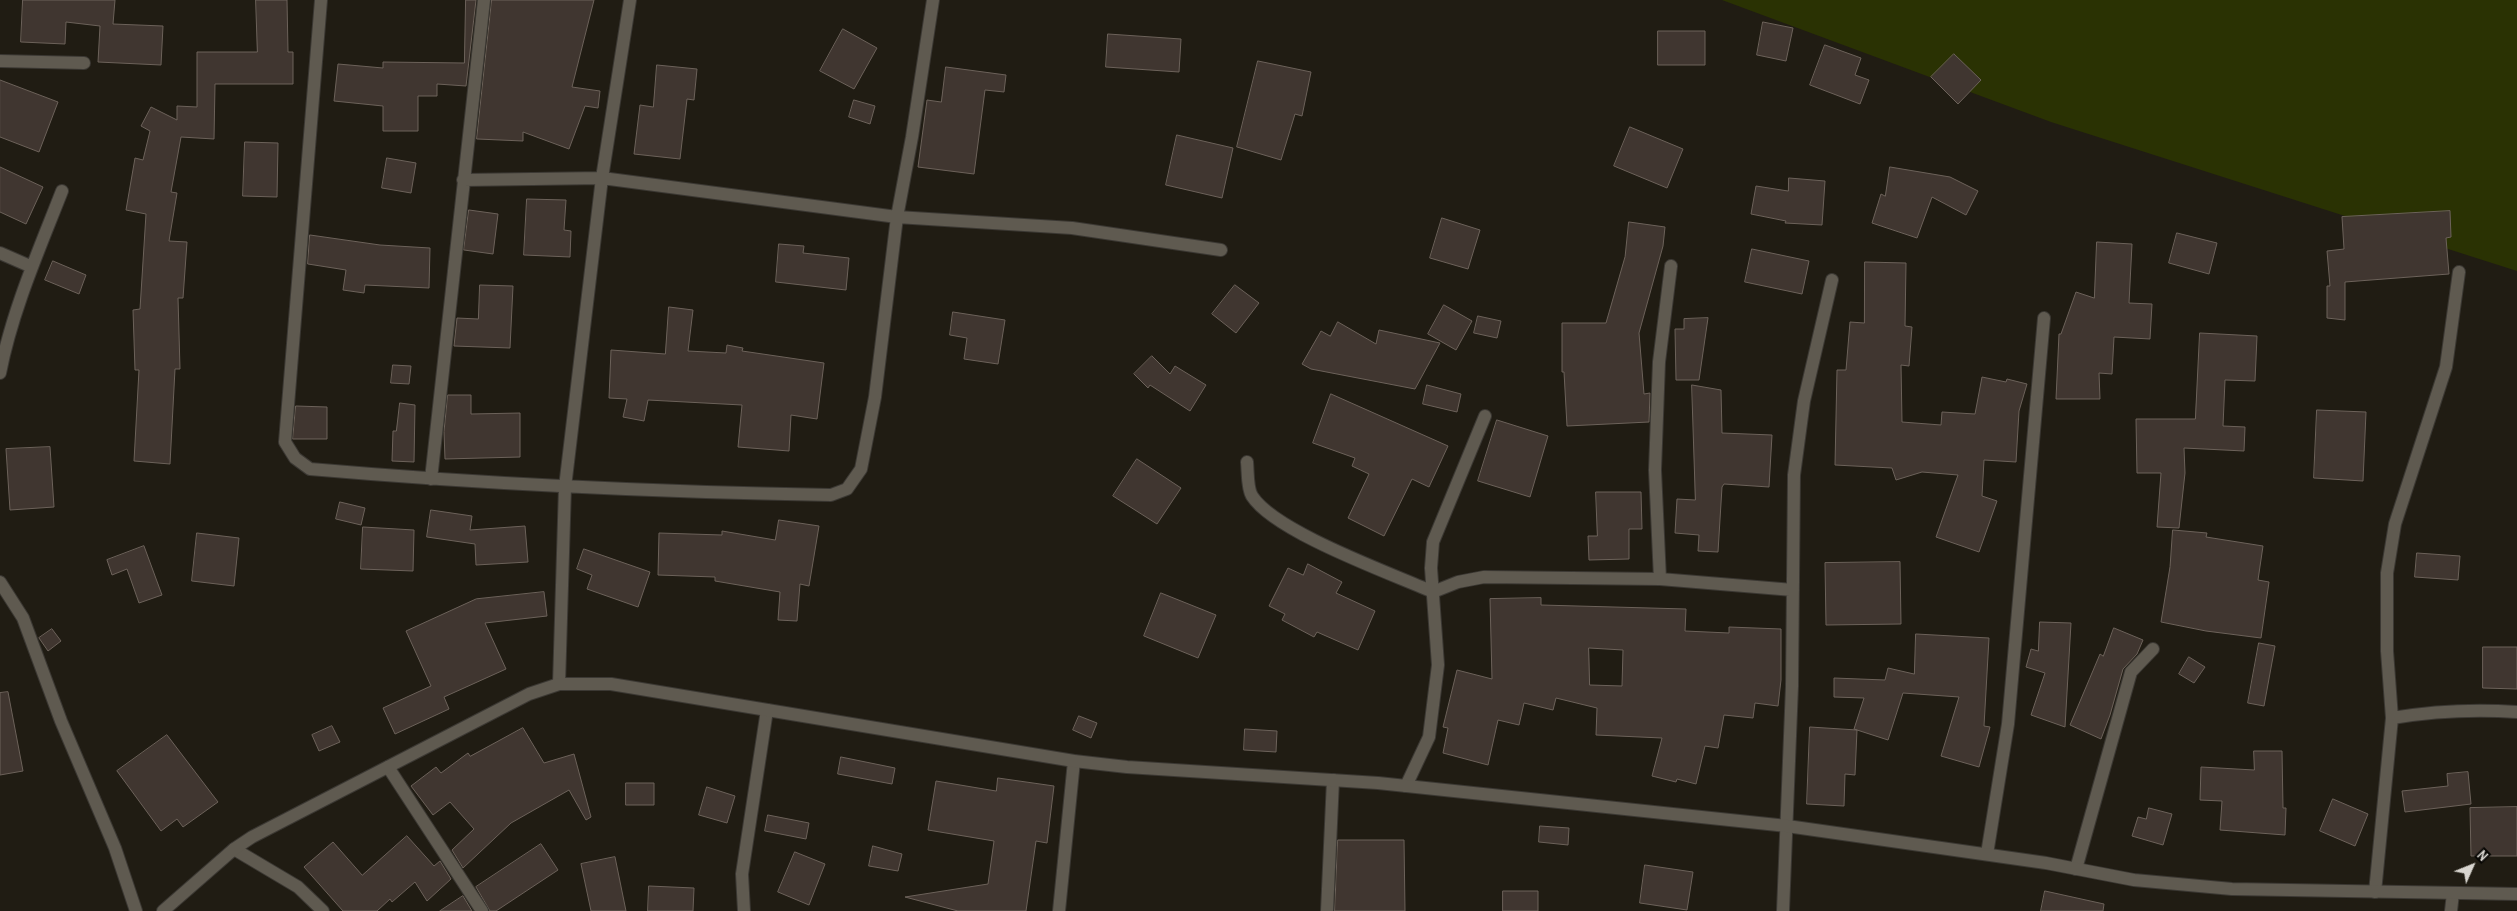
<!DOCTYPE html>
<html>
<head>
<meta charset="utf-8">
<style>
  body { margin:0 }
  #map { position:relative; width:2517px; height:911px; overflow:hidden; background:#201c13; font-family:"Archivo Narrow",sans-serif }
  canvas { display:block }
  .north { position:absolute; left:2447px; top:841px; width:50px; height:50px; -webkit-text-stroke:4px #080704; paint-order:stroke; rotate:46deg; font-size:14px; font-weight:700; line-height:20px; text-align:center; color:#d8d5cf }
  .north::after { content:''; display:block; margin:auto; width:18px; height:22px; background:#d8d5cf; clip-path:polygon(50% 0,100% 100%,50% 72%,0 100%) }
</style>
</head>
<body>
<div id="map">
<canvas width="2517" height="911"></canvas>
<div class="north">N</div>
</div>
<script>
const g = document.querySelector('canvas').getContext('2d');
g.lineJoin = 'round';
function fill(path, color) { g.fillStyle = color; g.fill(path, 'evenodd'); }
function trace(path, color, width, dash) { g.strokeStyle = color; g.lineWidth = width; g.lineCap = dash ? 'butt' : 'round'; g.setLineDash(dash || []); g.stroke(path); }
fill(new Path2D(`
  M1722,0H2517V271L2051,122Z`), '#2a3203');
const building = new Path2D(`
  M23,0H115L113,24L163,26L161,65L98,62L100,26L66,22L65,44L21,42Z
  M256,0H287L288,52H293V84H215L214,139L181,137L171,192L177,193L169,241L187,242L183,298H178L180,369H175L170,464L134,461L139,370H135L133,310L140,309L146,214L126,210L135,158L143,160L150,131L141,126L151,107L177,120V106L197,107V52H257Z
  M466,0H476L466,86L437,84V96H418V131H383V106L334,101L338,64L383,68V62L464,63Z
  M492,0H594L572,87L600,91L598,108L585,106L569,149L523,132V141L477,139Z
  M1763,22L1793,28L1786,61L1757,55Z
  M843,29L877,48L854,89L820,71Z
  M1658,31H1705V65H1658Z
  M1108,34L1181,39L1179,72L1106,67Z
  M1825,45L1861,58L1855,75L1869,80L1860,104L1810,85Z
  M1954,54L1981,80L1958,104L1931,77Z
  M1258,61L1311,72L1302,116L1295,114L1281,160L1237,147Z
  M657,65L697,69L694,100L687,99L680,159L634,154L640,105L653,107Z
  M946,67L1006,75L1004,92L985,90L974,174L918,167L927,100L941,102Z
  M0,80L58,102L39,152L0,137Z
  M854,100L875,106L870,124L849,117Z
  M1630,127L1683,149L1667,188L1614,166Z
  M1177,135L1233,148L1222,198L1166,185Z
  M245,142L278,143L277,197L243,196Z
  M387,158L416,163L411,193L382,188Z
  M0,167L43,187L26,224L0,212Z
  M1890,167L1950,177L1978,191L1966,215L1932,197L1917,238L1872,223L1881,194L1885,196Z
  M1789,178L1825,181L1822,225L1785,223L1786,221L1751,214L1756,186L1788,191Z
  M527,199L566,200L564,230L571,231L570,257L524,255Z
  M469,210L498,214L493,254L464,250Z
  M2450,211L2451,237L2446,238L2449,274L2345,282V320L2327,318V286H2330L2327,251L2344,249L2342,217Z
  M1442,218L1480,230L1468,269L1430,258Z
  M1629,222L1665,227L1663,246L1639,333L1644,394L1650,393L1649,422L1567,426L1564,372H1562V323H1606L1625,257Z
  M2177,233L2217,243L2209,274L2169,263Z
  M310,235L380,245L430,248L429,288L365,285L364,293L343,290L346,270L308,264Z
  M2097,242L2132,244L2129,303L2152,304L2150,339L2114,337L2112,374L2099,373L2100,399H2056L2059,334H2061L2076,292L2094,298Z
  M779,244L804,246L803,253L849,258L846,290L776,282Z
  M1752,249L1809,261L1802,294L1745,282Z
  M53,261L86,275L79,294L45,280Z
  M1865,262L1906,263L1905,326L1912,327L1909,366L1901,365L1902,422L1941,425L1942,412L1975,414L1982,377L2006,382L2007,379L2027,384L2019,411L2016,462L1984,460L1982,496L1997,501L1979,552L1936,537L1958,475L1922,472L1896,480L1892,468L1835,465L1837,370H1846L1850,322L1864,323Z
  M480,285L513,286L510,348L454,346L457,318L478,319Z
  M1235,285L1259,303L1236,333L1212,314Z
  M1444,305L1472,321L1456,350L1428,334Z
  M669,307L693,310L688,351L726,353L727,345L743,348L742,351L824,363L817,419L791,415L789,451L738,447L742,405L648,400L644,421L623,417L627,399L609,398L611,350L665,354Z
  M953,312L1005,320L998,364L964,359L967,338L950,335Z
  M1478,316L1501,321L1497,338L1474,333Z
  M1708,318L1699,380H1676L1675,329H1684V319Z
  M1338,322L1376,344L1379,330L1440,343L1415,389L1311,369L1302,364L1321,331L1330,336Z
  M2200,333L2257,336L2255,381L2225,380L2223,426L2245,427L2244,451L2184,448L2185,473L2179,528L2157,527L2161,473H2137L2136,419H2195Z
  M1152,356L1170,374L1175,366L1206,385L1190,411L1150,385L1148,388L1134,374Z
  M393,365L411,366L409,384L391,383Z
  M1427,385L1461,394L1457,412L1423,404Z
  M1692,385L1721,390L1722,433L1772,435L1769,487L1724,484L1722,487L1718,552L1698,551L1699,535L1675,533L1677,499L1695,500Z
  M1331,394L1448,446L1429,487L1412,479L1384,536L1348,518L1369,474L1352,466L1355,458L1313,443Z
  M448,395H471V414L520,413V457L445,459L444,432Z
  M400,403L415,405L414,462L392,461L393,431H396Z
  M296,406L327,407V439H293Z
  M2317,410L2366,412L2363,481L2314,478Z
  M1497,420L1548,436L1530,497L1478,481Z
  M50,447L54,507L10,510L6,449Z
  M1137,459L1181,488L1157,524L1113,496Z
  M1596,492H1641L1642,529H1629V559L1589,560L1588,536H1597Z
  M340,502L365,508L361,525L336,519Z
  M431,510L472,516L470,530L525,526L528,562L476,565L475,544L427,537Z
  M779,520L819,526L809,586L800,584L797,621L778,620L780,592L715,581V577L658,575L659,533L722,535V531L775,540Z
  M363,527L414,530L413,571L361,569Z
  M2173,530L2207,533L2206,537L2263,546L2258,580L2269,582L2261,638L2206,631L2161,622L2170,567Z
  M197,533L239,538L234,586L192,581Z
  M144,546L162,595L139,603L127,569L112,575L107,560Z
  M584,549L650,572L638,607L587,589L592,575L577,569Z
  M2417,553L2460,556L2458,580L2415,577Z
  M1900,562L1901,624L1826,625L1825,563Z
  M1308,564L1342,582L1336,593L1375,611L1358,650L1317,632L1314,637L1282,620L1285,614L1269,606L1288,568L1303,575Z
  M544,592L547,616L485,623L506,669L444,697L449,709L395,734L383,708L431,686L406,631L476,599Z
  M1161,593L1216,615L1198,658L1144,636Z
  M1541,598V605L1686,609L1685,631L1729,633V627L1781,629V680L1778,706L1755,703L1753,718L1724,715L1718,748L1705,746L1696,784L1677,779L1676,782L1652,776L1662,738L1596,735L1597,708L1556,698L1553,710L1524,703L1519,725L1498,720L1488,765L1443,753L1448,728L1443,727L1457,670L1492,679L1490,599ZM1589,648L1623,650L1622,686L1590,685Z
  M2040,622L2071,623L2065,727L2031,715L2045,673L2026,667L2031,649L2038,651Z
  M2114,628L2143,640L2137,654L2123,669L2110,715L2101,739L2070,725L2100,654L2103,656Z
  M52,629L61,641L48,651L39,638Z
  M1916,634L1989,638L1984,726L1990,727L1979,767L1941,756L1959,697L1903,693L1888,740L1854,729L1864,698L1834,697V678L1885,680L1888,668L1914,674Z
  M2259,643L2275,646L2264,706L2248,703Z
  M2483,647H2517V689L2483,688Z
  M2189,657L2205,667L2194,683L2179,674Z
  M8,692L23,771L0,775V693Z
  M1079,716L1097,723L1091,738L1073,730Z
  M332,726L340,742L319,751L312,735Z
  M1810,727L1857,730L1855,775L1845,774L1844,806L1807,804Z
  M523,728L544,763L574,754L591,817L586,820L569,790L511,823L463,868L452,850L474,829L450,802L433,815L411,786L436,767L441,773L468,753L470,756Z
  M1245,729L1277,731L1276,752L1244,750Z
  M167,735L218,802L183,827L177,819L161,831L117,771Z
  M2254,751H2282L2283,808H2286L2285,835L2220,830L2222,801L2200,800L2201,767L2254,770Z
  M841,757L895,768L892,784L838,774Z
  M2468,772L2471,804L2405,812L2402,791L2448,786L2447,774Z
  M998,778L1054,786L1047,843L1036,841L1026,911H958L905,897L988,884L994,841L928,830L936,781L996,791Z
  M626,783H654V805H626Z
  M707,787L735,796L727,823L699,815Z
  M2333,799L2368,814L2355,846L2320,831Z
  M2517,807V856H2471L2470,808Z
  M2149,808L2172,814L2163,845L2132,836L2138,817L2146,819Z
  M768,815L809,823L806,839L765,831Z
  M1540,826L1569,828L1568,845L1539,842Z
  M407,836L434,866L440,861L451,879L427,901L415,882L392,902L390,899L377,911H343L304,867L333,842L362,875Z
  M1338,840H1404L1405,911H1335Z
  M541,844L558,870L496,911H490L476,887Z
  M873,846L902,854L898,871L869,866Z
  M795,852L825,864L809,905L778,892Z
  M615,857L626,911H591L581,864Z
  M1645,865L1693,872L1687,910L1640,903Z
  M649,886L694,888L693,911H648Z
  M1503,891H1538V911H1503Z
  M2045,891L2104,904L2103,911H2041Z
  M463,896L472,911H440Z`);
fill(building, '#403630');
trace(building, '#6c625a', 1);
const minor = new Path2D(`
  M321,0L285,442L295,458L310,469C483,484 657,492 831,495L847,489L861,469L875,397L897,217L912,137L933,0
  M0,61L84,63
  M463,180L602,178L897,217L1072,228L1221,250
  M0,253L32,267
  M0,373C12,311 39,250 62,191
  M1247,462C1248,471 1247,488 1252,496C1275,532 1390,573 1433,592L1458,582L1484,577L1660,579L1793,590
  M431,479L484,0
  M1660,579L1655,470L1659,362L1671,266
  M0,582L23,618L61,721L115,848L136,911
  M559,684L565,487L602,178L630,0
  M2392,718C2434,711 2474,709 2517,712
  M388,767L482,911
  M1406,786L1429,737L1438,665L1431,568L1433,542L1485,416
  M234,849L298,887L323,911
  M1987,854L2008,724L2044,318
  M2076,869L2131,672L2153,649
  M2375,892L2392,718L2387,651V573L2395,524L2446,367L2459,272
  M744,911L742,874L767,710
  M1059,911L1074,761
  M1327,911L1333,780
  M1783,911L1792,686L1794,475L1804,401L1832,280
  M2451,911L2453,893`);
const tertiary = new Path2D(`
  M163,911L234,849L252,837L529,694L559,684H611L1074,761L1127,767L1378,783L1787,826L2046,863L2134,880L2232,889L2517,894`);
trace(minor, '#3b3833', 14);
trace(tertiary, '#3b3833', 14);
trace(minor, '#5f5a50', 12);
trace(tertiary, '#5f5a50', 12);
</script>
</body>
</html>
